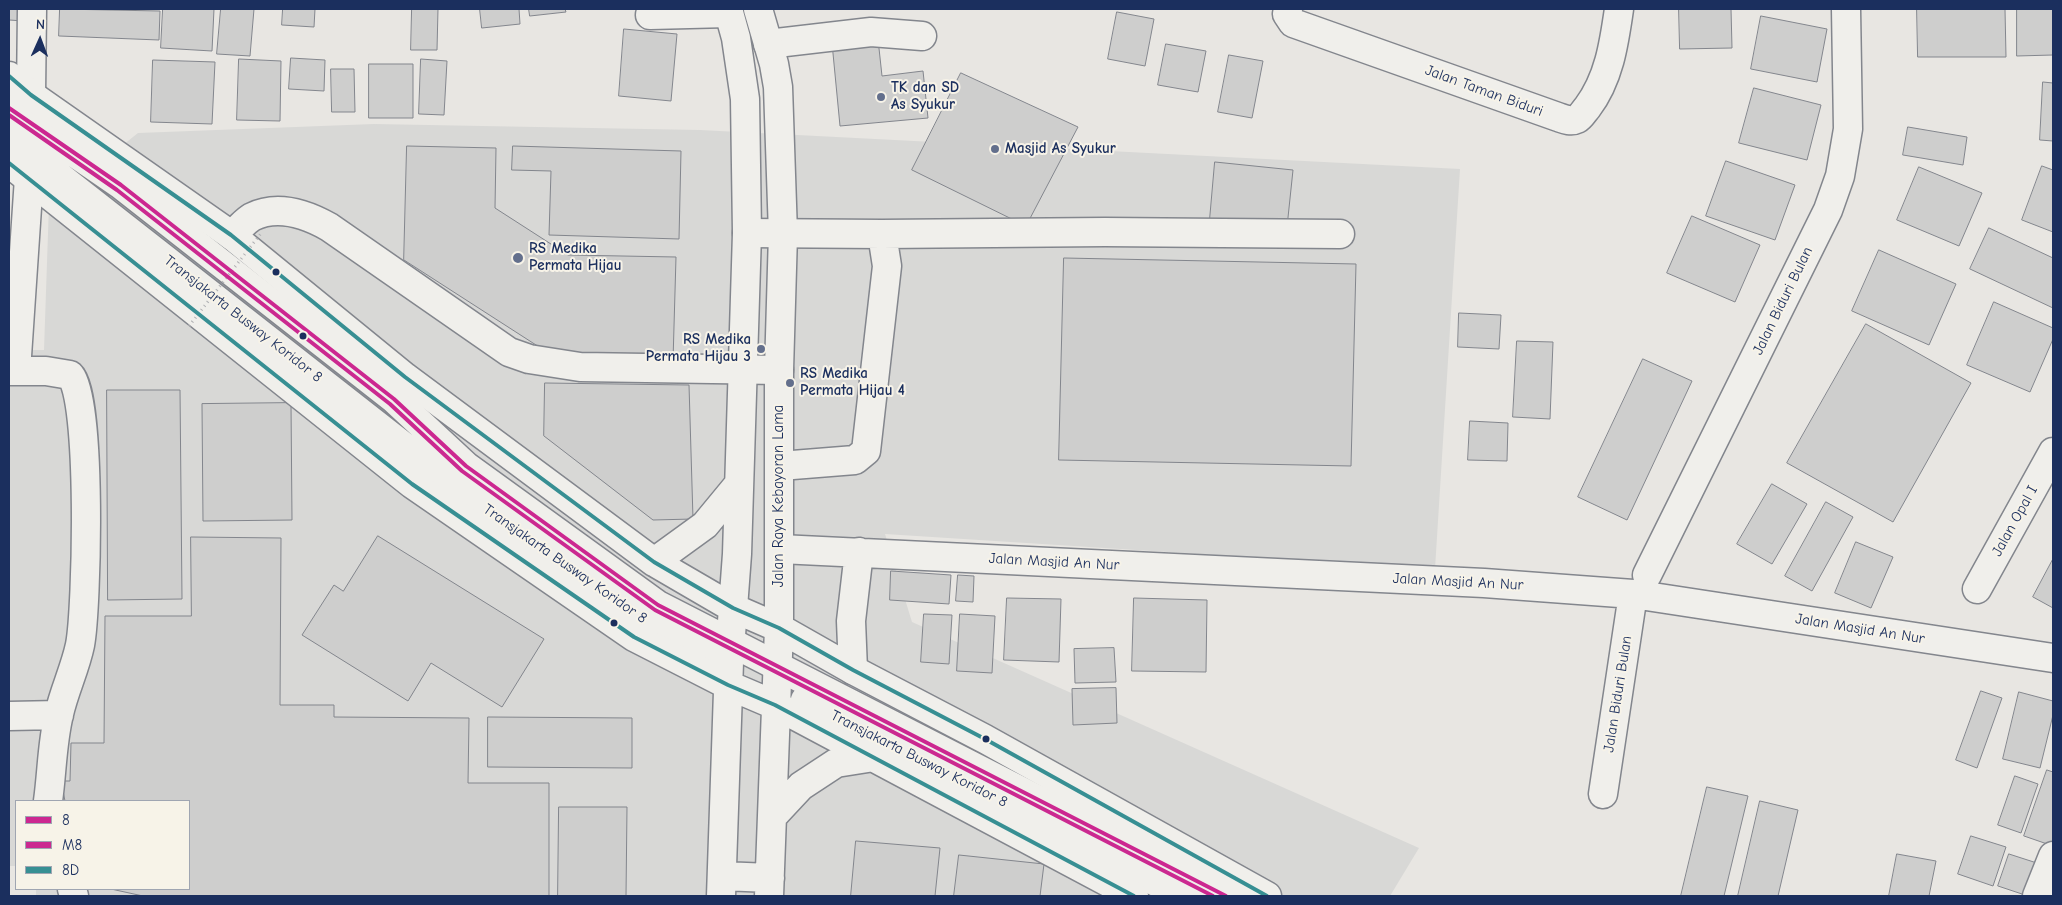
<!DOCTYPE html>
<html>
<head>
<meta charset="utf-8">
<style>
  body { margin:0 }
  #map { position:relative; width:2062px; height:905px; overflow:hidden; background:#e8e6e2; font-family:"Comic Neue",sans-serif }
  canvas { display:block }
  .frame { position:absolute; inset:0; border:10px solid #1b2f5e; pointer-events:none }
  .legend { position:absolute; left:15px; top:800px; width:175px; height:90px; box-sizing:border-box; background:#f7f3e8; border:1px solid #9fa5b1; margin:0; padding:6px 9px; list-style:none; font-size:15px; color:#1b2f5e }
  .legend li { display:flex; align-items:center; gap:10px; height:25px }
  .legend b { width:25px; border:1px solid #9fa5b1 }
  .north { position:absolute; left:15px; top:15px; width:50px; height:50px; -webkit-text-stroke:4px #f7f3e8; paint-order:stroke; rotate:2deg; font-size:14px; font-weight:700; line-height:20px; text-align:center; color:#1b2f5e }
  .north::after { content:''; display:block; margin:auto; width:18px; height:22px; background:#1b2f5e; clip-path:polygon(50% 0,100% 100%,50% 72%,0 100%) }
</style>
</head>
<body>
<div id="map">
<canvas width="2062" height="905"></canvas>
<div class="frame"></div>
<ul class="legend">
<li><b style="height:6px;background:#cc2790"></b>8</li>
<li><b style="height:6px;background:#cb2990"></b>M8</li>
<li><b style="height:6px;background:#378f93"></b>8D</li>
</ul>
<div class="north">N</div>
</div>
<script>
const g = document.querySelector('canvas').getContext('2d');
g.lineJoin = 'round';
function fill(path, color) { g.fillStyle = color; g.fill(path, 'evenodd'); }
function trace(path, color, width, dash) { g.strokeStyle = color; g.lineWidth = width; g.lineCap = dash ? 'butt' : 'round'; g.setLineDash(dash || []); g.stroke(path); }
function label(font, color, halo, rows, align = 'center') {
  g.font = font + ' "Comic Neue",sans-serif'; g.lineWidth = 4; g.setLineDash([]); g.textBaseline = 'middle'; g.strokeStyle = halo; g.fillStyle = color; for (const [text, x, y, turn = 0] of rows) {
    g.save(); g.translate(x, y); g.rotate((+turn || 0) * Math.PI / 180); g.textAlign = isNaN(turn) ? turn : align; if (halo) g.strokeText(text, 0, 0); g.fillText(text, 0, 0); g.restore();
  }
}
fill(new Path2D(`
  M374,124L700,130L1460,169L1435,569L885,534L912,622L1419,848L1390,896H36V889H189V801H16V866H9V350H44L49,204L138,133Z`), '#d8d8d6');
const building = new Path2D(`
  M9,9H25L24,21L9,20Z
  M60,9L160,11L159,40L59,36Z
  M163,9H214L212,51L161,48Z
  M221,9H254L250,56L217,54Z
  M283,9H315L314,27L282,25Z
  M412,9H438L437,50H411Z
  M480,9H519L520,24L482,28Z
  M529,9H565L566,12L530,16Z
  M1679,9H1731L1732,48L1680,49Z
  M1917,9H2005L2006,57H1918Z
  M2017,9H2053V55L2017,56Z
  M1117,12L1154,19L1145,66L1108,59Z
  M1761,16L1827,29L1817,82L1751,69Z
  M624,29L677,34L671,101L619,96Z
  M878,39L882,76L923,71L928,118L840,126L832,43Z
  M1166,44L1206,51L1198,92L1158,85Z
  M1229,55L1263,61L1252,118L1218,112Z
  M291,58L325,60L324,91L289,89Z
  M239,59L281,61L280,121L237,120Z
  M421,59L447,61L444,115L419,114Z
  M153,60L215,62L212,124L151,122Z
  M369,64H413V118H369Z
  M331,69H354L355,112H332Z
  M961,73L1078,127L1026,226L912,170Z
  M2043,82L2053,83V141L2040,140Z
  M1754,88L1821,105L1807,160L1739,143Z
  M1908,127L1967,137L1963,165L1903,155Z
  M407,146L496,148L495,208L568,255L676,257L673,361L564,363L404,260Z
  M513,146L681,151L679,239L549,235L551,171L512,170Z
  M1726,161L1795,185L1775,240L1706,216Z
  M1215,162L1293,170L1287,227L1210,219Z
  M2042,166L2053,170V232L2022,220Z
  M1919,167L1982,193L1959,246L1897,220Z
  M1692,216L1760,245L1735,302L1667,273Z
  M1989,228L2053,258V308L1970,269Z
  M1879,250L1956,284L1929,345L1852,311Z
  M1064,258L1356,264L1351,466L1059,460Z
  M242,286L365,384L354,399L230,300Z
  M1994,302L2053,328V339L2030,392L1967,365Z
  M1459,313L1501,315L1499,349L1458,347Z
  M1866,324L1971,383L1893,522L1787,463Z
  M1517,341L1553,342L1550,419L1513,417Z
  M1643,359L1692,381L1627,520L1578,497Z
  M545,383L689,385L693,519L653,520L544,436Z
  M107,390H180L182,599L108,600Z
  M291,403L292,520L203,521L202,404Z
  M1470,421L1508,423L1507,461L1468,460Z
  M1772,484L1807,504L1772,564L1737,544Z
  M1826,502L1853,517L1812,591L1785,576Z
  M378,536L544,639L502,707L431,663L408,701L302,635L334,585L343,591Z
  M191,537L281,538L280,705H334V717L469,718L468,783H549V896H143L111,889H189V801H65L61,781H70L71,743H104L105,616H191Z
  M1856,542L1893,557L1871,608L1835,593Z
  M2053,559V608L2033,597Z
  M891,571L951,575L949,604L890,600Z
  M958,575L974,576L973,602L956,601Z
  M1007,598L1061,599L1059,662L1004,660Z
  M1134,598L1207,600L1206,672L1132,671Z
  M924,614L952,615L949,664L921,662Z
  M960,614L995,616L992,673L957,671Z
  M1114,648L1116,682L1075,683L1074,649Z
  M1116,688L1117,723L1073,725L1072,689Z
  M1981,691L2002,698L1977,768L1956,760Z
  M2019,692L2053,701V715L2040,768L2003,759Z
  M488,717L632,718V768L488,767Z
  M2047,770L2053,772V846L2024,836Z
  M2015,776L2038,784L2021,833L1998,825Z
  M1707,787L1748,796L1724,896H1681Z
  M1760,801L1798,810L1778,896H1738Z
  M559,807H627L626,896H558Z
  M1971,836L2006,847L1993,886L1958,874Z
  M856,841L940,848L935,896H851Z
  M1897,854L1936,861L1929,896H1889Z
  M2009,854L2043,865L2028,896L1998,886Z
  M959,855L1044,864L1040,896H954Z`);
fill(building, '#cececd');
trace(building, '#83868d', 1);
const minor = new Path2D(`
  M1288,9L1287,14L1293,23L1558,117C1564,119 1571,122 1577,119C1581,117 1584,111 1587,108C1609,79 1614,44 1619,9
  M650,15L729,13
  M768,44L871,32L922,36
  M31,95L32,9
  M9,108L121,185L394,399L466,466L658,605L1226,896
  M9,137L475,502L653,625L719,657
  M747,233L882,234L887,266L866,451L855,460L780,466
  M882,234L1105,232L1340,234
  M231,235C238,230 245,221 252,217C278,204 306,214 329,227L509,352L529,359L580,367L779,370
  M9,371H46L70,375C92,395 87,609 80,645C75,669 64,691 59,714C52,742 52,773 48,801
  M16,371L29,178
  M780,549L1484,583L1633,594L2053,658
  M1647,575L1828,210L1840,176L1848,129L1846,9
  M1977,589L2053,452
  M853,670L851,621L859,552
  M805,700L1183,896
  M9,716L59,715
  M1603,794L1633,594
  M72,889L74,896
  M2037,896L2053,856`);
const major = new Path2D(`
  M758,9L774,64L778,87L783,234L779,370V628L769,896
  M9,76L31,95L231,235L405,377L654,562L733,608L779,628L853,670L985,739L1267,896
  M9,163L412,484L634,637L728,685L775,705L1134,896
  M654,562L705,525L738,485
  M773,816L801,786L836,763L874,757
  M722,876L770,878
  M721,896L729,662L737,554L747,233L745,99L736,38L728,9`);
trace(minor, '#83868d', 31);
trace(major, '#83868d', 31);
trace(minor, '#f0efeb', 28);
trace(major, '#f0efeb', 28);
trace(new Path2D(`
  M189,326L262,232`), '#afb0b3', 3, [1, 4]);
trace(new Path2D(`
  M9,108L121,185L394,399L466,466L658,605L1226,896`), '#cc2790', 4);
trace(new Path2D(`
  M9,115L117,190L390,404L462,471L655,610L1213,896`), '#cb2990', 4);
trace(new Path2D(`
  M9,76L31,95L231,235L405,377L654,562L733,608L779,628L853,670L985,739L1267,896
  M9,163L412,484L634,637L728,685L775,705L1134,896`), '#378f93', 4);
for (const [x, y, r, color] of [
  [881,97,5,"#636f8c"],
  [995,149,5,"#636f8c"],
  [518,258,6,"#636f8c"],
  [276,272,4.5,"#1b2f5e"],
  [303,336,4.5,"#1b2f5e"],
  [761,349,5,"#636f8c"],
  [790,383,5,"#636f8c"],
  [614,623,4.5,"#1b2f5e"],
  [986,739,4.5,"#1b2f5e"]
]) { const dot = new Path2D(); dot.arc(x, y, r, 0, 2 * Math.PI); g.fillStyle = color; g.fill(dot); trace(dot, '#f7f3e8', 2); }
label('bold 15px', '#1b2f5e', '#f7f3e8', [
  ["TK dan SD",891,88],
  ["As Syukur",891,105],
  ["Masjid As Syukur",1005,149],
  ["RS Medika",529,249],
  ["Permata Hijau",529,266],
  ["RS Medika",751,340,"right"],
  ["Permata Hijau 3",751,357,"right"],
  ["RS Medika",800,374],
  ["Permata Hijau 4",800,391]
], 'left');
label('15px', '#1b2f5e', '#f7f3e8', [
  ["Jalan Taman Biduri",1484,91,20],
  ["Jalan Biduri Bulan",1783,301,-64],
  ["Transjakarta Busway Koridor 8",243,319,38],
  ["Jalan Raya Kebayoran Lama",779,496,-90],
  ["Jalan Opal I",2015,521,-61],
  ["Jalan Masjid An Nur",1054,562,3],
  ["Transjakarta Busway Koridor 8",565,564,35],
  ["Jalan Masjid An Nur",1458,582,3],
  ["Jalan Masjid An Nur",1860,629,9],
  ["Jalan Biduri Bulan",1618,694,-81],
  ["Transjakarta Busway Koridor 8",919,759,27]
]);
</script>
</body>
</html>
